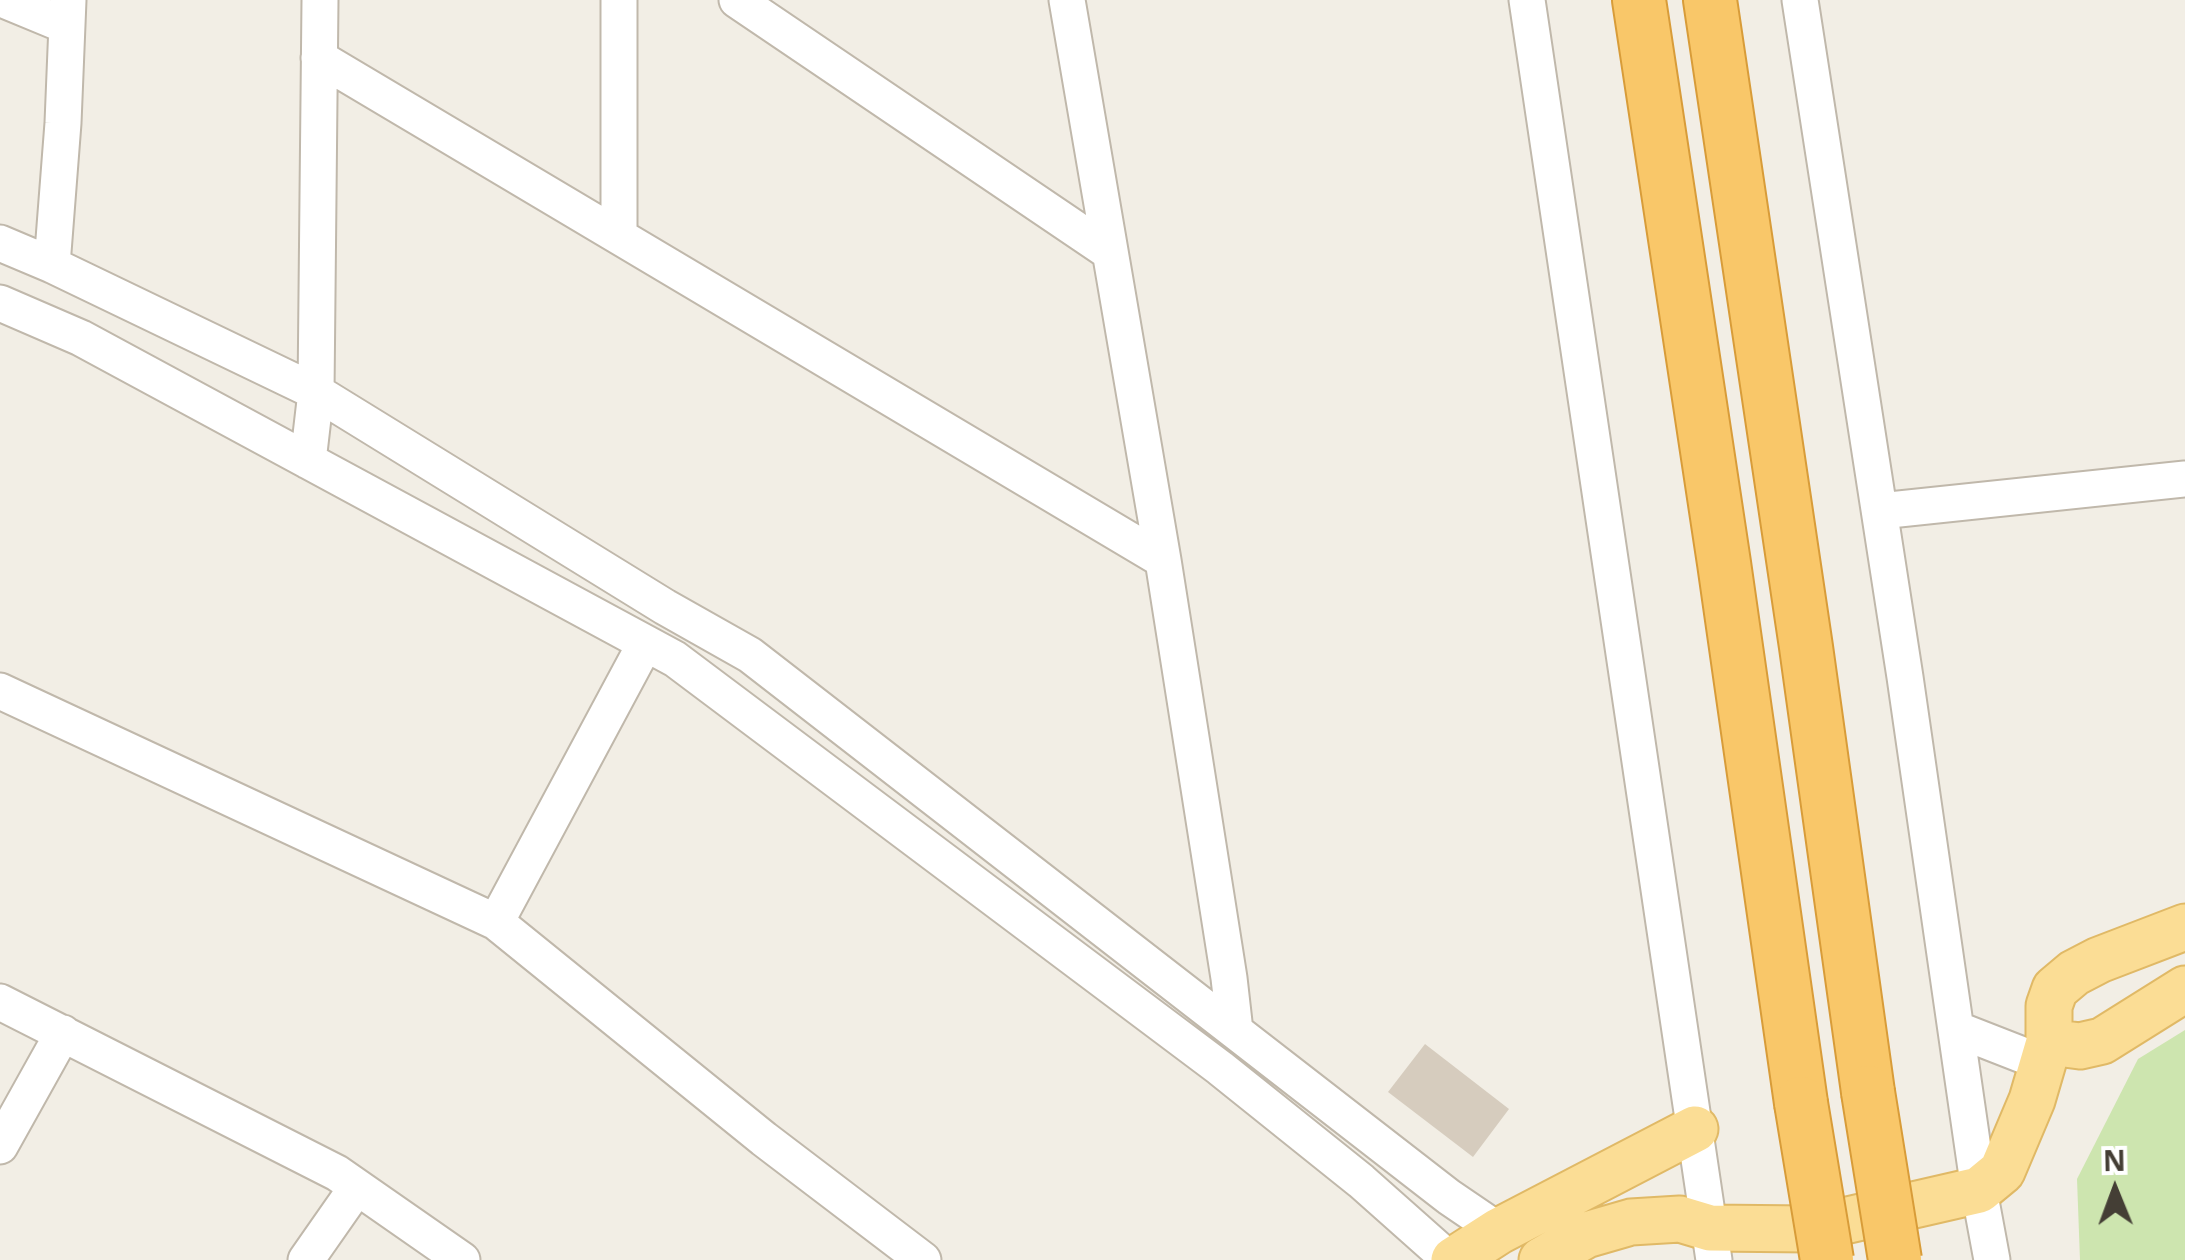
<!DOCTYPE html>
<html>
<head>
<meta charset="utf-8">
<style>
  body { margin:0 }
  #map { position:relative; width:2185px; height:1260px; overflow:hidden; background:#f2eee5; font-family:"Noto Sans",sans-serif }
  canvas { display:block }
  .north { position:absolute; left:2065px; top:1140px; width:100px; height:100px; -webkit-text-stroke:8px #fff; paint-order:stroke; rotate:359deg; font-size:28px; font-weight:700; line-height:40px; text-align:center; color:#443e35 }
  .north::after { content:''; display:block; margin:auto; width:35px; height:45px; background:#443e35; clip-path:polygon(50% 0,100% 100%,50% 72%,0 100%) }
</style>
</head>
<body>
<div id="map">
<canvas width="2185" height="1260"></canvas>
<div class="north">N</div>
</div>
<script>
const g = document.querySelector('canvas').getContext('2d');
g.lineJoin = 'round';
function fill(path, color) { g.fillStyle = color; g.fill(path, 'evenodd'); }
function trace(path, color, width, dash) { g.strokeStyle = color; g.lineWidth = width; g.lineCap = dash ? 'butt' : 'round'; g.setLineDash(dash || []); g.stroke(path); }
fill(new Path2D(`
  M2185,1030V1260H2080L2077,1179L2138,1059Z`), '#cde5af');
fill(new Path2D(`
  M1425,1044L1509,1109L1473,1157L1388,1092Z`), '#d6ccbe');
const minor = new Path2D(`
  M4,0L67,26
  M619,0V234
  M737,0L1108,251
  M1067,0L1163,560L1229,978L1235,1031
  M1527,0L1714,1260
  M1800,0L1905,677L1979,1190L1992,1260
  M319,58L1163,560
  M0,243L52,265L316,392L665,607L750,655L1449,1197L1499,1231
  M52,265L63,123L68,0
  M0,303L81,338L675,659L1220,1068L1361,1181L1450,1260
  M308,461L316,392L320,0
  M1880,511L2185,479
  M0,691L496,922L764,1139L923,1260
  M496,922L645,644
  M0,1002L337,1173L462,1260
  M1956,1029L2043,1063
  M0,1146L63,1033
  M306,1260L357,1187`);
const major = new Path2D(`
  M2049,1042L2080,1046L2102,1041L2185,989
  M1454,1260L1499,1231L1695,1129
  M1542,1260L1586,1235L1631,1222L1680,1219L1710,1228L1809,1229L1979,1190L2002,1171L2032,1100L2049,1042V1006L2055,989L2074,973L2099,960L2185,927`);
const highway = new Path2D(`
  M1639,0L1724,563L1801,1103
  M1710,0L1806,647L1868,1092`);
trace(minor, '#c0b8ab', 39);
trace(major, '#e0b966', 49);
trace(highway, '#d89c39', 56);
trace(minor, '#fff', 35);
trace(major, '#fbdd95', 45);
trace(highway, '#f9c769', 52);
const highwayBridge = new Path2D(`
  M1868,1092L1895,1260
  M1801,1103L1827,1260`);
trace(highwayBridge, '#d89c39', 56, []);
trace(highwayBridge, '#f9c769', 52);
</script>
</body>
</html>
